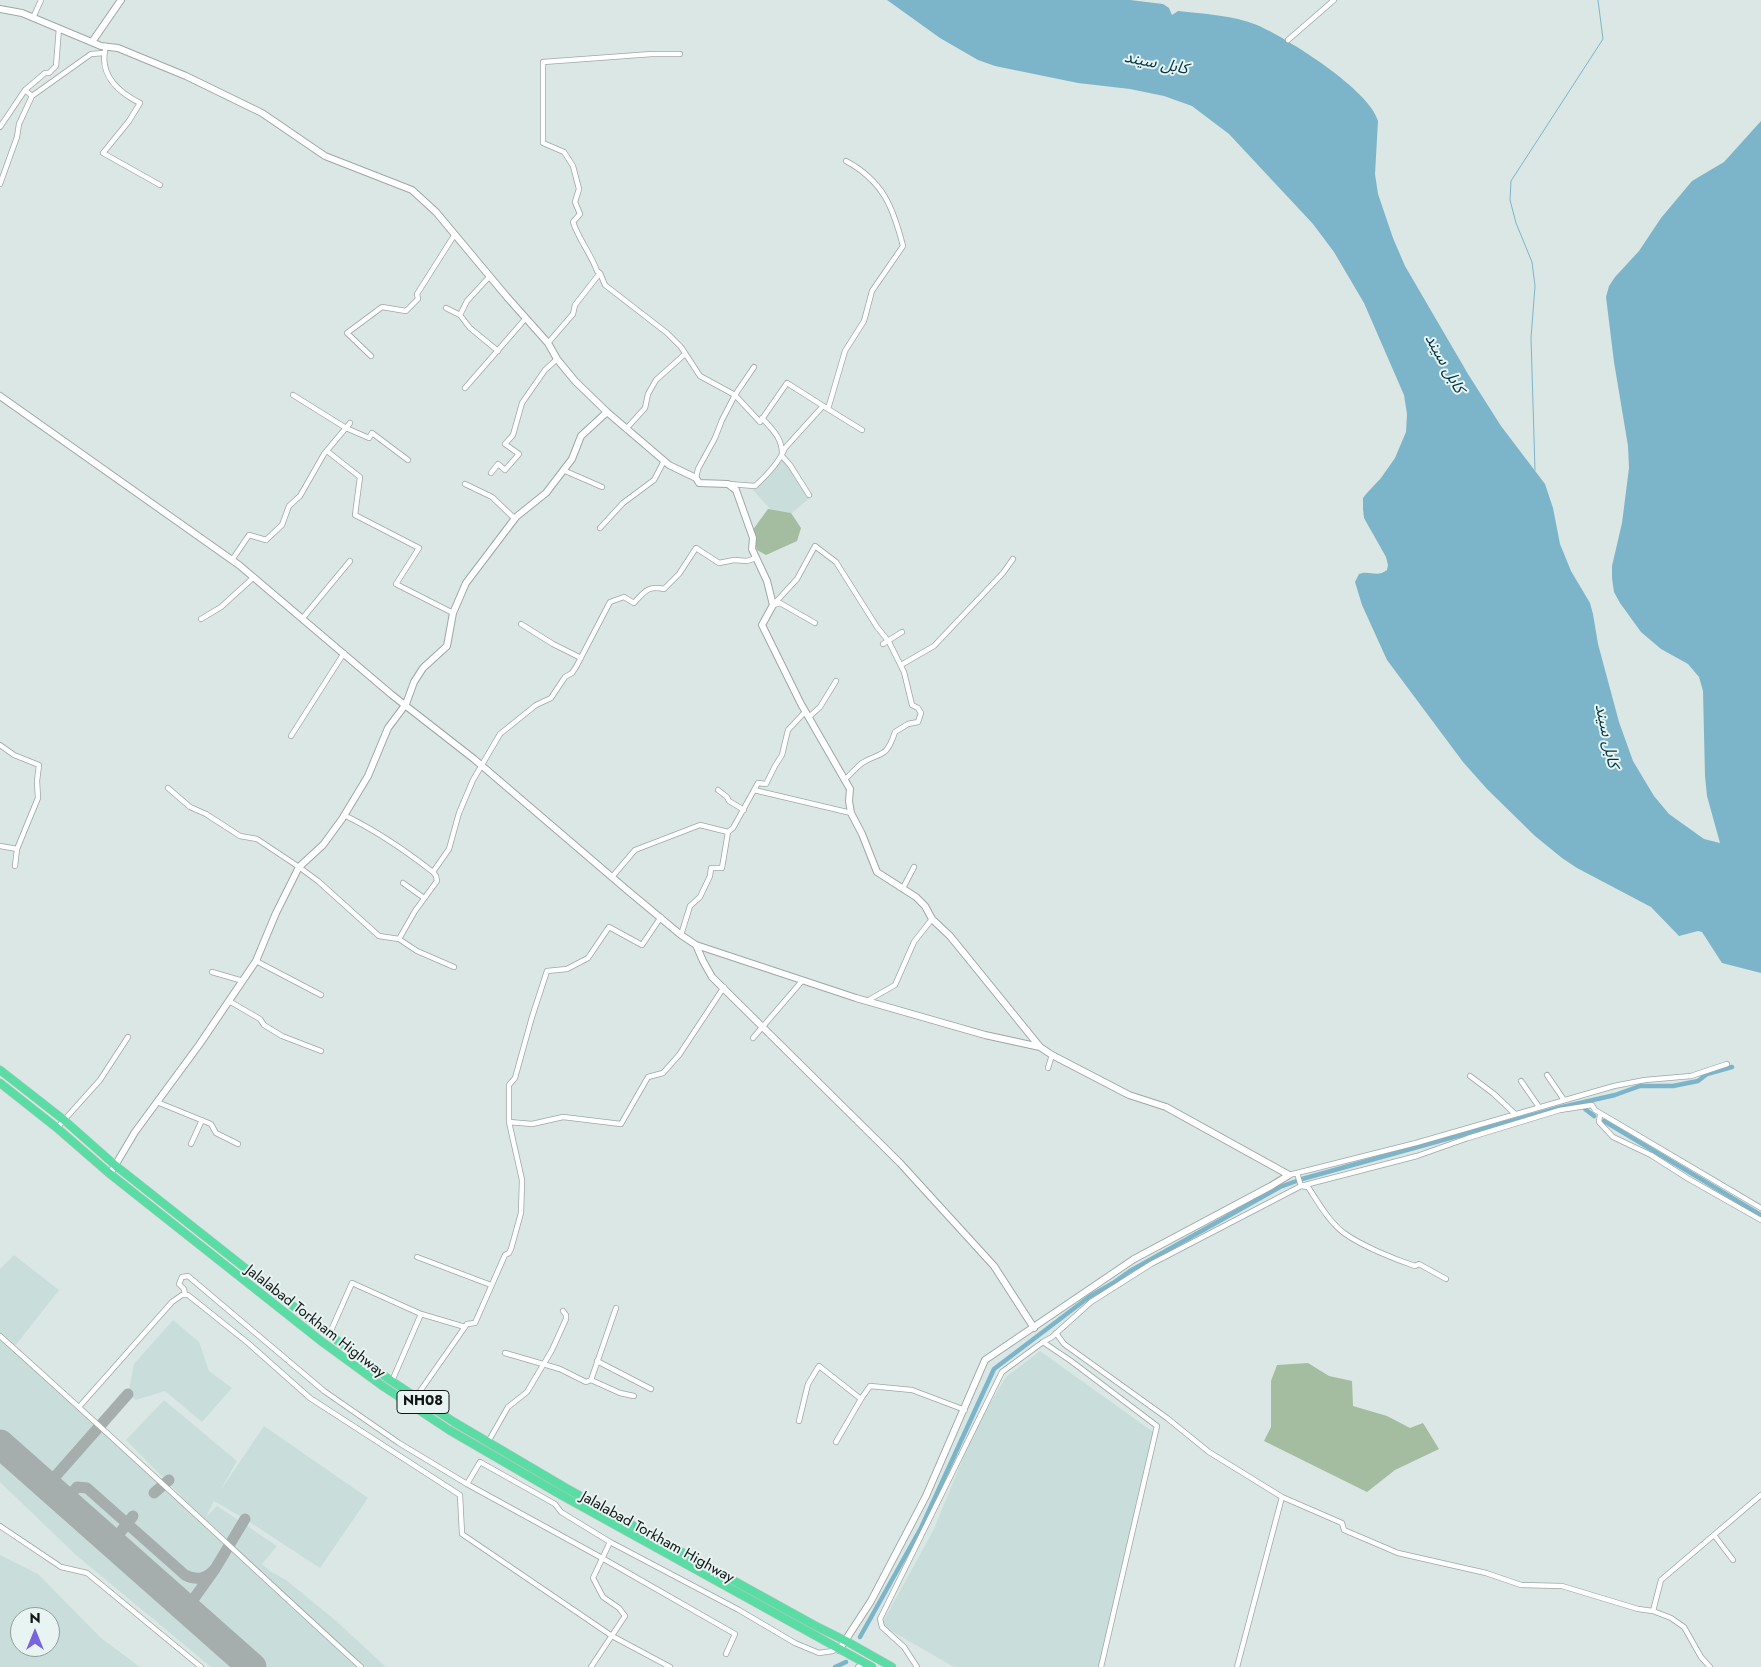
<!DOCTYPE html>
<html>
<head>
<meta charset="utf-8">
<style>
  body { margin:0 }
  #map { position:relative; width:1761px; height:1667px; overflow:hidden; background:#dbe7e4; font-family:Jost,sans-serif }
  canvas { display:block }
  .north { position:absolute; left:10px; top:1607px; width:50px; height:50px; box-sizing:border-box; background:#e8f4f2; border:1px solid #929b9a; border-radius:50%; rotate:0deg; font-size:14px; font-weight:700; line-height:20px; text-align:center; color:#121615 }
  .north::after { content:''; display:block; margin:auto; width:18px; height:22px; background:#7964df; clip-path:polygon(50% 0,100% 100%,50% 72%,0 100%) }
</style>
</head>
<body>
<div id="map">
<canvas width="1761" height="1667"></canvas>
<div class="north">N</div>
</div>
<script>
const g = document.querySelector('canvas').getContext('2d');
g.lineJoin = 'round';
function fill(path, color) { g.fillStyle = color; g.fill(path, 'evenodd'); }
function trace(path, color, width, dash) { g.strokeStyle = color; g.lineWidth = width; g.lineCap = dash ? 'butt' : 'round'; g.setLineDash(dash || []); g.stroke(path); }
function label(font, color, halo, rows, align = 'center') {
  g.font = font + ' Jost,"Noto Sans Arabic",sans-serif'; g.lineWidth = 4; g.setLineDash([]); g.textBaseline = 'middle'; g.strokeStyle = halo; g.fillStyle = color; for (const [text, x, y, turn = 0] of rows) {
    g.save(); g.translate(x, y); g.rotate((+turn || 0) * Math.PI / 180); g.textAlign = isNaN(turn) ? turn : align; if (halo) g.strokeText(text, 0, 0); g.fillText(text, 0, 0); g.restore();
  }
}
fill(new Path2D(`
  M783,458L813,495L792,513L771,510L753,490Z
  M14,1255L59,1290L15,1346L187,1502L126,1440L164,1400L237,1461L220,1491L264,1426L368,1498L320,1568L245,1519L214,1501L206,1517L217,1506L277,1546L262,1564L270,1571L286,1580L335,1620L386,1667H211L76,1555L0,1482V1269Z
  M173,1320L199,1342L209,1371L232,1388L202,1422L165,1391L136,1400L128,1394L134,1364Z
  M1040,1351L1156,1434L1100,1667H954L881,1625L933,1531L977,1425L1006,1377Z
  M0,1555L38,1574L101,1638L140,1667H0ZM20,1617H50V1647H20Z`), '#c9deda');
fill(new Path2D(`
  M768,509L791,513L801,528L797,541L766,555L757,550L752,531Z
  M1308,1363L1329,1376L1352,1381L1353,1406L1387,1416L1410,1428L1423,1423L1439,1449L1395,1470L1367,1492L1264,1441L1271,1427V1381L1277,1365Z`), '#a4bca0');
fill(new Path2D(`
  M887,0H1130L1163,4L1169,8L1172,15L1178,11C1203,14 1233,15 1257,25C1287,38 1370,90 1378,121L1375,174L1378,194L1393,238L1405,266L1468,374L1501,426L1545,484L1553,508L1560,544L1571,571L1590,603L1593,614L1598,644L1619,722L1633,761L1654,796L1669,814L1704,839L1720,843L1707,796L1705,776L1703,691L1699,677L1688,664L1661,649L1641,632L1620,603L1614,592L1612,578V566L1622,523L1629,468L1628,446L1614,362L1606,297L1609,286L1615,277L1639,251L1661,218L1692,181L1724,162L1761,121V973L1722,963L1702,932L1698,931L1679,936L1651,907L1577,868L1562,858L1535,836L1487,789L1463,762L1387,660L1362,605L1355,582L1359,574C1369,570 1377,578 1387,570L1388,565L1386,557L1364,518L1363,509V498L1367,493L1381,478L1395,458L1406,432L1407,414L1404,395L1364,303L1334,252L1313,224L1229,134L1192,106L1164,96L1130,89L1078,83L995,66L978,60L940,38Z`), '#7cb4ca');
trace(new Path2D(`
  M1535,470L1531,338L1535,286L1532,262L1516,223L1510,200L1511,181L1603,39L1598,0`), '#7cb4ca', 1);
trace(new Path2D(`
  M1585,1109L1594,1116
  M1604,1121L1761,1215
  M860,1637L921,1528L994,1369L1089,1297L1113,1283L1130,1271L1280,1187L1302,1179L1562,1107L1615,1095L1640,1086H1673L1698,1081L1707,1074L1732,1067
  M835,1667L846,1662`), '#7cb4ca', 4.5);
trace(new Path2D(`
  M39,1478L47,1482L53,1479L128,1394
  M53,1479L50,1486L55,1493
  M154,1493L169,1480
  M65,1501L77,1487L87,1488L185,1575C197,1581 206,1579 215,1569
  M107,1539H115L133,1516
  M115,1539L116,1545L120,1550
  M191,1603L190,1608L193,1615
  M182,1605L190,1604L215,1569L245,1519`), '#a5aeac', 11);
trace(new Path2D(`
  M0,1444L252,1667`), '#a5aeac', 29);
const street = new Path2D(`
  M33,18L41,0
  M1288,40L1334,0
  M106,46C98,74 118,92 140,103L129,121L103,153L160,185
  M680,54H652L543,62V143L564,152L573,166L579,189L575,202L580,214L573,222C579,240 591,254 597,271L600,273L605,285L667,333L681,347L700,376L735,395L760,422L787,383L828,409L845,351L864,321L872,291L903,246C893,207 883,181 846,161
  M32,96L25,90L45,73H49L56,66L59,28
  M0,127L25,90
  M0,184L17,137L19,124L32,96L91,54L104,53
  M446,308L460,315L470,328L498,351
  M460,315L467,301L490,276
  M548,343L573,314L575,305L600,273
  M371,356L347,333L382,307L406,311L418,299L417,294L455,234
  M465,388L526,318
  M293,395L346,428L369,438L372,433L408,460
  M828,409L862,430
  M762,418C773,430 783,439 782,456L790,465L809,495
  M626,429L645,408L648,394L656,380L685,354
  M327,451L360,477L355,515L419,548L396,584L453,613
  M563,470L602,487
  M491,473L498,464L505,470L519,454L505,444L513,435L522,403L545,370L557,359
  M696,478L698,469L715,438L722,420L735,395L754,367
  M465,484L492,497L515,519
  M729,484L755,486C766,476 779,463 785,448L823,406
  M600,528L623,503L654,480L664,461
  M232,560L249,535L266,540L282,525L289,506L300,496L324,454L350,423
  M773,605L797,579L815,546L836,562L877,627L889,642L904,672L912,705L918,708L921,713L918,722L908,724L895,732C886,759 882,751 862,763C856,768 850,775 844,780
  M774,605L780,603L815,623
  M201,619L221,607L254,577
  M302,619L350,561
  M521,624L553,644L581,658
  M883,644L902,632
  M901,665L934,646L1003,573L1013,559
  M809,717L820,707L836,681
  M291,736L344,653
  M0,745L14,755L39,765L37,781L38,798L17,849L15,866
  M168,788L190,807L206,814L240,836L257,839L299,867L318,881L379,936L399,939L417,951L454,967
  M718,790L727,797L729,801L744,810
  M754,790L851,813
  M344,815C375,830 406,851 433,872
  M0,846L17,849
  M612,877L635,850L700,825L728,832
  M403,883L424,898
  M903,888L914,867
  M681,935L690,906L700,897L710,876L711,868H722L728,832L733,828L758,783L766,784L775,766L782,755L788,730L803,714L806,712
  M399,939L415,911L437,881L436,876L433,872L449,849L459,813L473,780L500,734L536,705L551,698L565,677L572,673L576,667L610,602L624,597L634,603C644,592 648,585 664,589L679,574L696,548L719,563L734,560L747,561L756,558
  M256,961L321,995
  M212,972L243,981
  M229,1001L260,1019L264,1025L282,1036L321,1051
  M867,1001L895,985L914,942L932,919
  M753,1038L802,981
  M1048,1068L1052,1055
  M1547,1075L1564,1100
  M1470,1076L1494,1094L1515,1114
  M1521,1081L1539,1107
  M157,1102L211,1124L216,1133L238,1144
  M1600,1114L1599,1122L1613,1137L1651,1155L1687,1178L1761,1220
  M509,1122V1085L515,1078L532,1017L547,971L567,969L588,958L609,927L642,945L661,917
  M57,1128L100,1080L128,1037
  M191,1144L202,1120
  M1297,1173L1301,1186L1308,1187C1318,1202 1329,1222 1344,1233C1362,1246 1394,1259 1415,1266L1419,1264L1446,1279
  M1289,1175L1416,1143L1614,1086L1645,1080L1691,1076L1727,1064
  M417,1257L491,1285
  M185,1295L184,1289L179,1284L182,1277L188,1276L324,1391L399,1443L467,1484L480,1462L555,1504L561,1512L610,1542
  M1056,1333L1064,1344L1167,1418L1209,1452L1282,1497L1342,1523L1344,1530L1398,1553L1486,1573L1521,1585L1562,1586L1638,1609L1653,1611L1671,1618L1684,1627L1701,1657L1710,1667
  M329,1335L352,1283L421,1314L465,1327
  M0,1336C122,1445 241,1557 361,1667
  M1043,1342L1052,1337L1091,1302L1151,1264L1301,1186L1417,1156L1468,1138L1560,1110L1592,1105L1595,1110L1761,1208
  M505,1353L560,1369L586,1382L591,1380L620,1393L634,1396
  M597,1361L651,1389
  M591,1380L616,1308
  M392,1381L421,1314
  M416,1397L467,1324L475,1323L505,1255L509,1253L511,1249L521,1213L522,1180L509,1122L532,1124L563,1117L621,1124L648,1077L663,1073L679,1055L724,987
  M79,1407L172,1302L182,1295H188L248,1343L310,1398L460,1495L462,1534L612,1636L670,1667
  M799,1421L808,1384L819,1366L861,1399
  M488,1442L508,1407L527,1392L552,1350L566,1319V1315L563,1311
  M836,1442L861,1399L870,1386L912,1390L965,1410
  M467,1484L602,1558L735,1634L726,1654
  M0,1526L61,1567L87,1573L201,1667
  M1714,1535L1733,1560
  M1653,1611L1661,1580L1761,1495
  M591,1667L625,1616L619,1608L603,1597L593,1578L610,1542L739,1610L795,1643L819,1653L833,1651L835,1647
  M858,1667L864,1663
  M917,1667L904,1647L882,1627L880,1619L1002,1372L1043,1342L1071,1361L1157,1426L1101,1667
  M1237,1667L1282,1497`);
const secondary = new Path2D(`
  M0,9L22,13L101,46L118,48L186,76L262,113L325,156L412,190L436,212L507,297L548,343L557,359L575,381L607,412L669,465L696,478L699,483L728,484L736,490L753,538L752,549L767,581L773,605L762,625L801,704L850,789L849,801L851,813L862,834L877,872L916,897L925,906L932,919L950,936L1040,1047
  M92,42L121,0
  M0,396L239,565L392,695L474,759L627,890L681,935L696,945L856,998L985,1035L1040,1047L1052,1055L1129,1095L1166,1107L1289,1175L1271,1186L1134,1259L985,1360L926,1496L871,1601L839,1650
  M696,945L703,961L712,977L900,1163L994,1266L1034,1328
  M110,1174L135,1132L199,1045L256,961L276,913L299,867L323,845L342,819L368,776L388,728L406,704L414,682L423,668L447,646L453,613L466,583L516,517L546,493L572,459L581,436L607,412`);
const highway = new Path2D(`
  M0,1070L64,1120L116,1166L326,1332L390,1380L454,1422L566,1488L814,1625L846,1641L892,1667
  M0,1083L57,1128L110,1174L321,1341L384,1387L449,1430L561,1495L872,1667`);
trace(street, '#9da8a6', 6);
trace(secondary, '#9da8a6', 8);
trace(highway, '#c1c2c2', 9);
trace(street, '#fff', 4.5);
trace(secondary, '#fff', 6);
trace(highway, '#59dda5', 8);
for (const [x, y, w] of [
  [423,1402,52]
]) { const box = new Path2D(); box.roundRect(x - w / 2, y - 11.5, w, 23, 4); g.fillStyle = '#e8f4f2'; g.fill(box); trace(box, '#121615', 1); }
label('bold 14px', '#121615', null, [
  ["NH08",423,1402]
]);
label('15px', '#121615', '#e8f4f2', [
  ["Jalalabad Torkham Highway",315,1322,38],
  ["Jalalabad Torkham Highway",657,1538,29]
]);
label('italic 16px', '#003545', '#e8f4f2', [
  ["کابل سيند",1156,64,11],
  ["کابل سيند",1444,364,61],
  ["کابل سيند",1606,736,78]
]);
</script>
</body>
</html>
